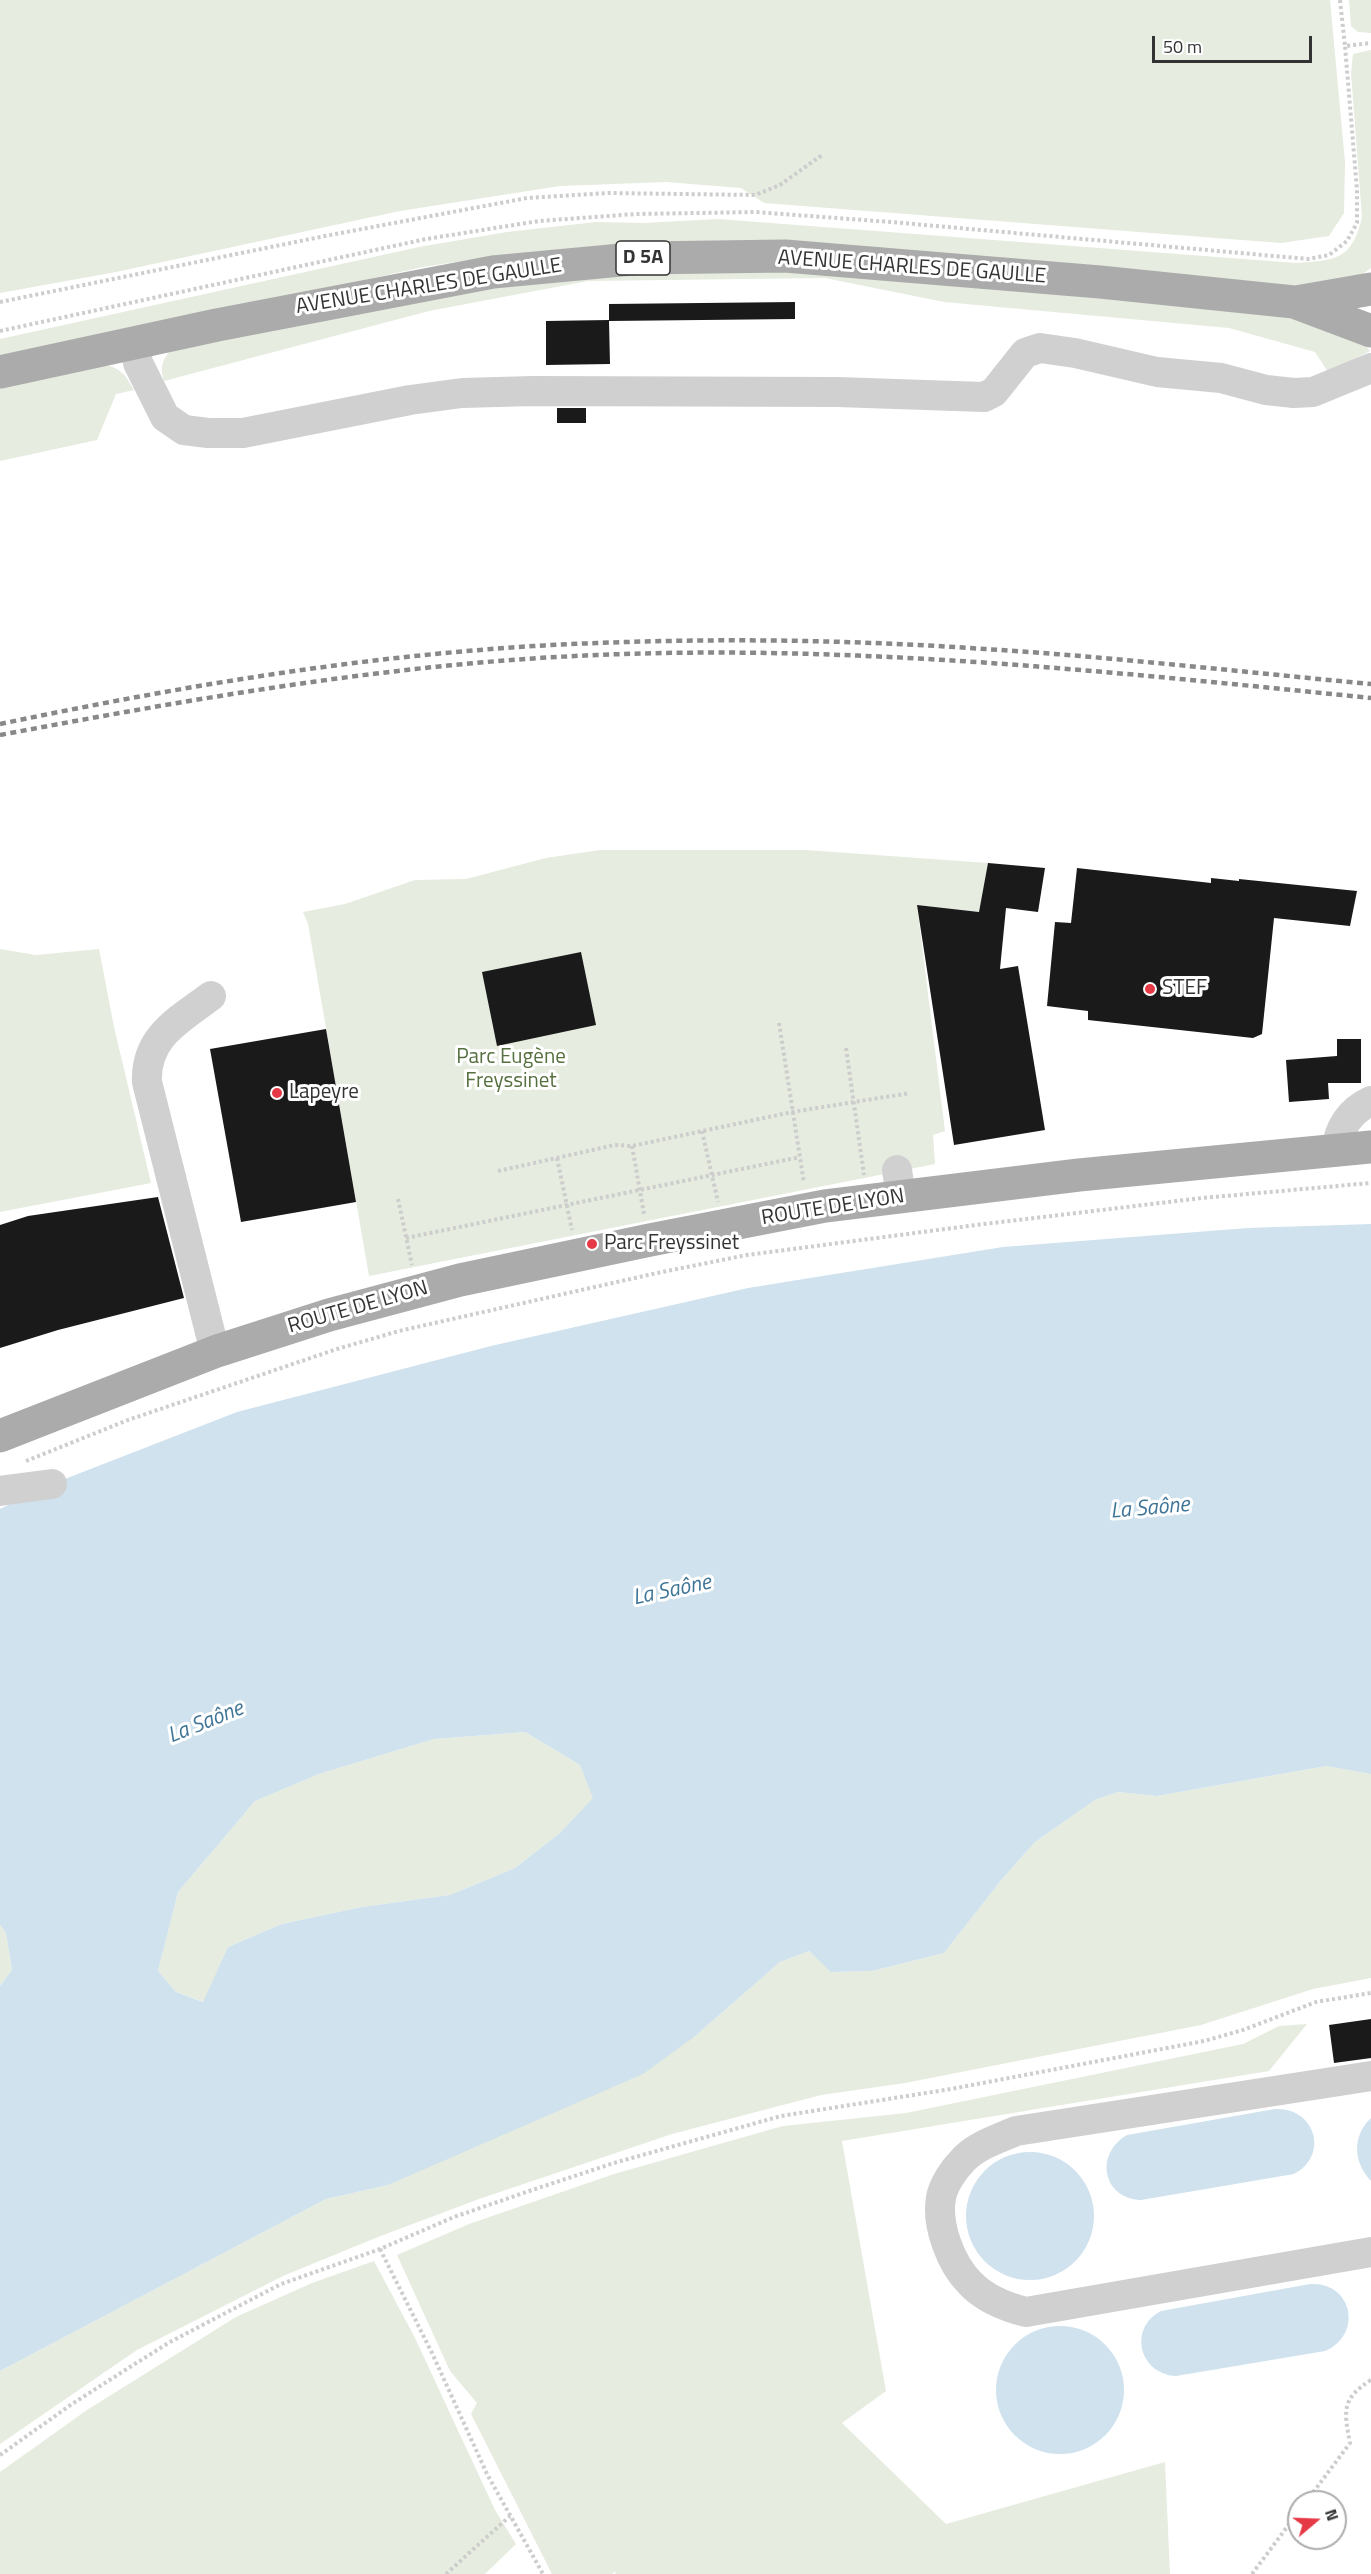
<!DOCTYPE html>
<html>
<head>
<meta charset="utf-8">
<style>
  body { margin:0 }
  #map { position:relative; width:1371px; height:2574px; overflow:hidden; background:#fff; font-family:"Titillium Web",sans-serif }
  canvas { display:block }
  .north { position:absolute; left:1287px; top:2490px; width:60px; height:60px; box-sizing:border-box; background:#fff; border:2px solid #adadad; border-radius:50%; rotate:71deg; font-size:16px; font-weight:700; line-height:24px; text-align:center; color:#333 }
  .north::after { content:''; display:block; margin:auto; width:21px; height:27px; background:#e63946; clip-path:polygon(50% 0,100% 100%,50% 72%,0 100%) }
  .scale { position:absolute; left:1152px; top:36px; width:160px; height:27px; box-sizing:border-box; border:3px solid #333; border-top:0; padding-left:8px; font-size:18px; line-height:21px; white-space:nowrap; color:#333; -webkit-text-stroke:4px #fff; paint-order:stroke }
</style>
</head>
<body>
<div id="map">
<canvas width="1371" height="2574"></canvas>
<div class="north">N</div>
<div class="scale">50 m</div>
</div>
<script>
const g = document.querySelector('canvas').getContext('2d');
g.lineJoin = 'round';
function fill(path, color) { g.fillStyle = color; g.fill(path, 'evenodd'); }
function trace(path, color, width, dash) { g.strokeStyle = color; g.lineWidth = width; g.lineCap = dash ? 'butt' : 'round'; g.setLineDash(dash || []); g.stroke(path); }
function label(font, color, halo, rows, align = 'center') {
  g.font = font + ' "Titillium Web",sans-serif'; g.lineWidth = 6; g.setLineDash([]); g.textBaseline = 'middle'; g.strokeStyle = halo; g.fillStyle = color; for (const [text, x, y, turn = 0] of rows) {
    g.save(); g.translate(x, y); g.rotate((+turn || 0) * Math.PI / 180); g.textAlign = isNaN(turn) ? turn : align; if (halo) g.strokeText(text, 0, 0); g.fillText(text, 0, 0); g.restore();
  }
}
fill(new Path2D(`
  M0,0H1330L1345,162L1344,213L1329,236L1281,243L764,203L741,188L666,182L560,186L400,211L116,272L0,293Z
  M1349,0H1371V33L1358,32L1351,26Z
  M1371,50V268L1356,279L1297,286L741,243L604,245L489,257L423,267L0,360V339L419,247L507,232L596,222L644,223L718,219L1296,263C1335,260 1352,261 1362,217L1351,73L1353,54Z
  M728,267L1299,315L1360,339L1370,351L1328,372L1315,352L1229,328L944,302L825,278L588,281L429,311L164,381C160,368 161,362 170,351L479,285Z
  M101,364C120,367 125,374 134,390L116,394L97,440L0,461V383Z
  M600,850H806L988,863L980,912L917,905L945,1131L933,1135L935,1164L369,1276L308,924L303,912L345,904L415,880L466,879L546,858Z
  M0,949L36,955L99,949L114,1027L151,1183L0,1212Z
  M525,1732L580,1765L594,1798L560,1833L515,1868L450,1895L362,1907L282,1924L228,1947L204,2002L176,1992L158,1971L178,1892L255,1801L319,1774L434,1739Z
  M1326,1766L1371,1774V1978L1313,1989L1201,2025L905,2083L821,2095L672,2134L479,2199L378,2237L283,2276L137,2350L0,2444V2371L326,2199L388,2185L694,2037L780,1962L809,1951L832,1972L872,1971L944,1953L1003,1878L1035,1842L1095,1800L1118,1792L1157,1796Z
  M0,1925L6,1933L12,1970L0,1986Z
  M1307,2024L1269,2071L842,2141L886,2391L842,2423L946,2524L1165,2462L1170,2574H615L616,2571L612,2574H552L471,2414L477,2403L450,2371L397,2255L469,2224L614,2174L783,2126L906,2113L1243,2044L1279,2026Z
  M374,2261L415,2338L495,2510L516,2544L485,2574H0V2472L87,2410L236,2317L312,2283Z`), '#e6ecdf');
fill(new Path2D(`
  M1371,1224V1774L1326,1766L1157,1796L1118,1792L1095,1800L1035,1842L1003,1878L944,1953L872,1971L831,1972L809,1951L780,1962L694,2037L643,2074L388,2185L326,2199L0,2371V1986L12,1970L6,1933L0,1925V1509L52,1484L237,1412L491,1346L748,1288L1003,1247L1248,1228ZM525,1732L580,1765L593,1798L560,1833L515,1868L450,1895L362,1907L282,1924L228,1947L203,2002L176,1992L158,1971L178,1892L255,1801L319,1774L434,1739Z
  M1275,2109C1315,2107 1330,2155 1294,2174L1141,2200C1103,2199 1094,2154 1127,2135Z
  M1371,2118V2181C1353,2162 1352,2136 1371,2118Z
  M966 2216a64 64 0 1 1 128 0a64 64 0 1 1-128 0Z
  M1310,2284C1352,2281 1364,2334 1325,2351L1176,2376C1139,2374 1128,2328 1161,2311Z
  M996 2390a64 64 0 1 1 128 0a64 64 0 1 1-128 0Z`), '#cfe2ee');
fill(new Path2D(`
  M795,302V319L609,321L610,364L546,365V321L609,320V304Z
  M557,408H586V423H557Z
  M988,863L1045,868L1038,912L1006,908L1000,969L1018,966L1045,1130L954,1145L917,905L979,912Z
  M1077,868L1211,883V878L1239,881V879L1357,891L1350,926L1274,918L1262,1034L1253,1038L1088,1020V1011L1047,1006L1055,922L1071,923Z
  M581,952L596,1025L497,1046L482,972Z
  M326,1029L356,1202L241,1222L210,1049Z
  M1337,1039H1361V1083H1328L1329,1099L1289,1102L1286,1060L1337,1056Z
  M158,1197L184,1298L58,1330L0,1348V1225L28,1216Z
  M1371,2019V2058L1334,2063L1329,2025Z`), '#1a1a1a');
trace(new Path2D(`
  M1340,0L1345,46
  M0,302L325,236L527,198L608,193L755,195L780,185L822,155
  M0,331L426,239L539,221L636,214L755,212L891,222L1308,259L1329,255L1347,241L1357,223V190L1345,46L1371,43
  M779,1023L804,1183
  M846,1048L864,1175
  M702,1131L718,1202
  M632,1146L644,1214
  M557,1158L572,1230
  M498,1171L615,1145L632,1146L792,1112L910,1093
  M398,1199L412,1265
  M406,1238L800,1157
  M26,1461L128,1420L337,1349L399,1331L657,1273L747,1255L976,1225L1202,1198L1371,1183
  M380,2249L432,2353L487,2474L543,2574
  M0,2455L72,2404L130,2367L170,2342L281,2284L380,2249L454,2217L538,2188L614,2163L781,2116L951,2089L1204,2041L1243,2030L1316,2002L1371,1993
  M1306,2502L1350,2443C1344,2411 1341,2399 1371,2380
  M446,2574L510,2516
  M1252,2574L1299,2511`), '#cdcdcd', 4, [3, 3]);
trace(new Path2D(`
  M135,344L138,363L165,417L184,430L208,433H243L410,400L462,393L533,391L837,392L984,397L994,392L1025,353L1040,348L1075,353L1157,372L1221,378L1266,390L1294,393L1313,392L1371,368
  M211,996C179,1020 145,1037 147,1082L212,1340L217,1351
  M1337,1149C1338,1128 1351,1110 1371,1101
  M897,1170L901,1197
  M0,1491L52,1484
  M1371,2076L1016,2131C998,2139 978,2145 964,2159C954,2169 943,2185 941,2198C936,2225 951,2264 970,2283C985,2299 1006,2307 1026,2312L1371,2252`), '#d0d0d0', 30);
trace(new Path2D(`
  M1296,302L1371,289
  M0,372L217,325L493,272L642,258L785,256L1100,282L1294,302L1371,331
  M0,1436L217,1351L329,1315L460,1280L650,1240L825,1206L1079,1175L1371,1147`), '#ababab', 33);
trace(new Path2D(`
  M0,724C196,683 396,650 597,643C726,638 856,640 985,649C1114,657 1242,672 1371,684
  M0,735C197,698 396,663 597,655C856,644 1114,672 1371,698`), '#888', 4.5, [6, 4.5]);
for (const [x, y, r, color] of [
  [1150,989,6,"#e63946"],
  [277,1093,6,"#e63946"],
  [592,1244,6,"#e63946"]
]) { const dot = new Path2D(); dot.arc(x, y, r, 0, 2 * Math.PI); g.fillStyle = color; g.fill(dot); trace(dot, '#fff', 2); }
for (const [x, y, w] of [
  [643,258,54]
]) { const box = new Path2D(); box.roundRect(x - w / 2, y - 17, w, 34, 4.5); g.fillStyle = '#fff'; g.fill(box); trace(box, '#333', 1.5); }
label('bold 20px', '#333', null, [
  ["D 5A",643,258]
]);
label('21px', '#333', '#fff', [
  ["AVENUE CHARLES DE GAULLE",912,268,4],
  ["AVENUE CHARLES DE GAULLE",429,287,-9],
  ["ROUTE DE LYON",833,1208,-9],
  ["ROUTE DE LYON",358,1308,-16]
]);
label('21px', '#333', '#fff', [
  ["STEF",1162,989],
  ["Lapeyre",289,1093],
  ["Parc Freyssinet",604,1244]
], 'left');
label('21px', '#56703f', '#fff', [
  ["Parc Eugène",511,1058],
  ["Freyssinet",511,1082]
]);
label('italic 22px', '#3f7597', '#fff', [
  ["La Saône",1150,1509,-5],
  ["La Saône",672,1591,-12],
  ["La Saône",206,1723,-22]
]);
</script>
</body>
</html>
